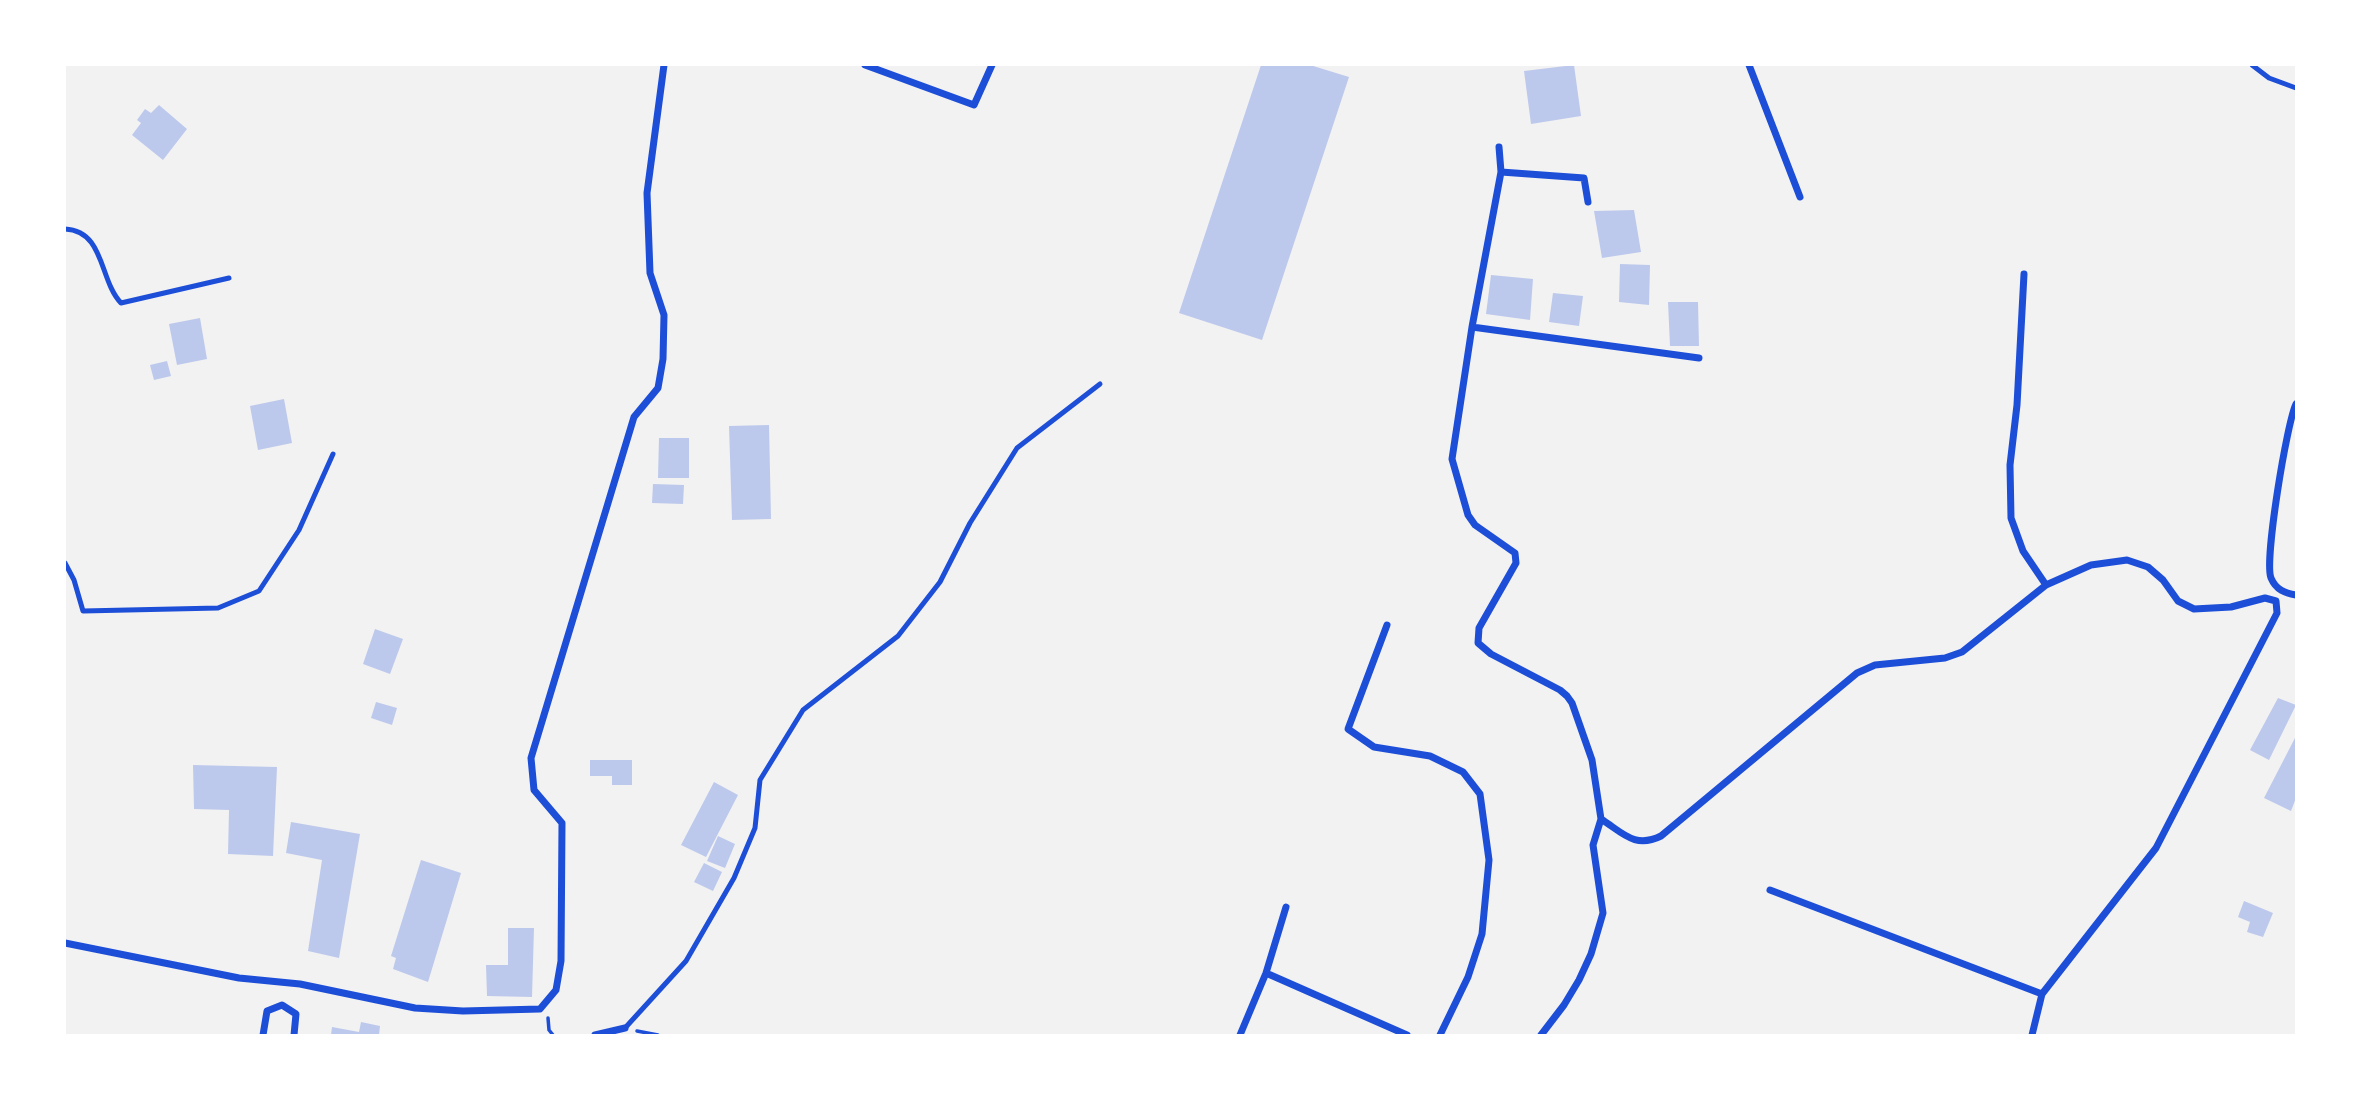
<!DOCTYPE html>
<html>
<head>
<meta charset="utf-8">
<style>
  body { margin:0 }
  #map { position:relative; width:2361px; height:1100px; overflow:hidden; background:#f2f2f2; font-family:Lato,sans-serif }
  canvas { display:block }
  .frame { position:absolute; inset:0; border:66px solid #fff; pointer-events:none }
</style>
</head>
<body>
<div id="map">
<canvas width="2361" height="1100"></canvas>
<div class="frame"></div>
</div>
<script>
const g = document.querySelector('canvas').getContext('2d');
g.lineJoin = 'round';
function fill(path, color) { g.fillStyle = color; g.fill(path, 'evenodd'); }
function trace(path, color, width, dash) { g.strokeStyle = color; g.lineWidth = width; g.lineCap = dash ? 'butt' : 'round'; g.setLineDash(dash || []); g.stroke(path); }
fill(new Path2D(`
  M1261,65H1310L1349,77L1262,340L1179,313Z
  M1574,65L1581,116L1531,124L1524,71Z
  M159,105L187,129L163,160L132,135L141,123L137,120L145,109L151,113Z
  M1634,210L1641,252L1602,258L1594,211Z
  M1620,264L1650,265L1649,305L1619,302Z
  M1491,275L1533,279L1530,320L1486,314Z
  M1553,293L1583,296L1579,326L1549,322Z
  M1668,302H1698L1699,346H1670Z
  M200,318L207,359L177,365L169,324Z
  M167,361L171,376L154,380L150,365Z
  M284,399L292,443L258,450L250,406Z
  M769,425L771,519L732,520L729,426Z
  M659,438H689V478H658Z
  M653,484L684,485L683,504L652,503Z
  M375,629L403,639L390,674L363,664Z
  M2278,698L2296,705L2269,760L2250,750Z
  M376,702L397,708L392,725L371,718Z
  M2296,736V798L2291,811L2264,798Z
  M590,760H632V785H612V776H590Z
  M193,765L277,767L273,856L228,854L229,810L194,809Z
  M714,782L738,795L706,857L681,845Z
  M291,822L360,834L339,958L308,951L322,860L286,853Z
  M718,836L735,844L725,868L707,861Z
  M421,860L461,873L428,982L393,969L396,958L391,956Z
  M704,863L722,872L713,891L694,882Z
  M2244,901L2273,913L2263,937L2247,932L2250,922L2238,917Z
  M508,928H534L532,997L487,996L486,965H508Z
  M361,1022L380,1026L379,1035H331L332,1027L359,1032Z`), '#bdc9ec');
trace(new Path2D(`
  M548,1018L549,1030L553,1035
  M637,1031L658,1035`), '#1d4ed8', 3.5);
trace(new Path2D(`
  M2252,65L2269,78L2296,88
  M65,229C105,231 99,280 121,303L229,278
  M65,563L74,580L83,611L218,608L259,591L299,530L333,454
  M625,1028L686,961L734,878L755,828L760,780L803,710L898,636L940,582L970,523L1017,448L1100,384`), '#1d4ed8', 5);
trace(new Path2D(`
  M865,65L974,105L992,65
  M1749,65L1800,197
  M1501,172L1584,178L1588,202
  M2024,274L2017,405L2010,465L2011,518L2023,551L2046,585
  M1472,327L1501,172L1499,147
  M2296,404C2287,422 2264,561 2271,578C2276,590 2285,593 2296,595
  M1387,625L1348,729L1374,747L1430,756L1463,772L1480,794L1489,860L1482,934L1468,977L1440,1035
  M1601,819C1623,833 1635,849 1661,836L1857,673L1875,665L1945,658L1962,652L2046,585L2091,565L2127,560L2148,567L2163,580L2178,601L2194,609L2231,607L2265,598L2276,601L2277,613L2156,848L2042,994L2032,1035
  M1770,890L2042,994
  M65,943L239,978L300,984L415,1008L463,1011L540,1009L556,990L561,961L562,823L534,790L531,758L634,417L658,388L663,359L664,315L650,273L647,193L664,65
  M1266,973L1407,1035
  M263,1035L267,1011L282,1005L296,1014L294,1035
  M595,1035L625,1028
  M1240,1035L1266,973L1286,907
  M1541,1035L1564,1005L1579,980L1591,954L1603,913L1593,845L1601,819L1592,760L1572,703L1567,696L1560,690L1491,654L1478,643L1479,628L1516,563L1515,553L1475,525L1468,515L1452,459L1472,327L1699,358`), '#1d4ed8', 7);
</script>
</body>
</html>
